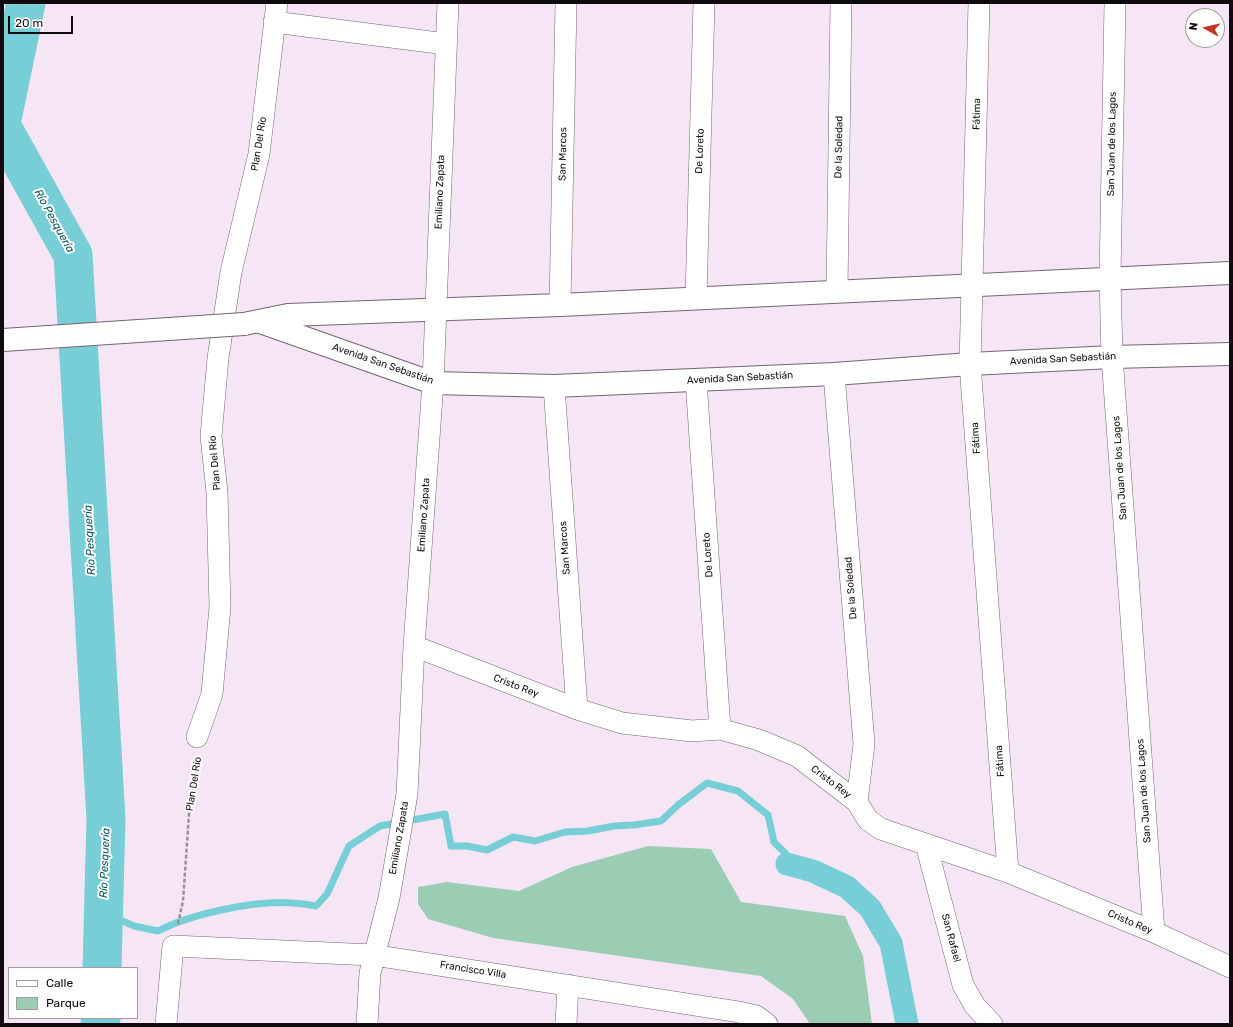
<!DOCTYPE html>
<html>
<head>
<meta charset="utf-8">
<style>
  body { margin:0 }
  #map { position:relative; width:1233px; height:1027px; overflow:hidden; background:#f6e6f5; font-family:Rubik,sans-serif }
  canvas { display:block }
  .frame { position:absolute; inset:0; border:4px solid #100b0f; pointer-events:none }
  .legend { position:absolute; left:8px; top:967px; width:130px; height:52px; box-sizing:border-box; background:#fff; border:1px solid #9f9d9f; margin:0; padding:5px 7px; list-style:none; font-size:12px; color:#100b0f }
  .legend li { display:flex; align-items:center; gap:8px; height:20px }
  .legend b { width:20px; border:1px solid #9f9d9f }
  .north { position:absolute; left:1185px; top:8px; width:40px; height:40px; box-sizing:border-box; background:#fff; border:1px solid #9f9d9f; border-radius:50%; rotate:278deg; font-size:11px; font-weight:700; line-height:16px; text-align:center; color:#100b0f }
  .north::after { content:''; display:block; margin:auto; width:14px; height:18px; background:#c03422; clip-path:polygon(50% 0,100% 100%,50% 72%,0 100%) }
  .scale { position:absolute; left:8px; top:16px; width:65px; height:18px; box-sizing:border-box; border:2px solid #100b0f; border-top:0; padding-left:5px; font-size:12px; line-height:14px; white-space:nowrap; color:#100b0f; -webkit-text-stroke:3px #fff; paint-order:stroke }
</style>
</head>
<body>
<div id="map">
<canvas width="1233" height="1027"></canvas>
<div class="frame"></div>
<ul class="legend">
<li><b style="height:5px;background:#fff"></b>Calle</li>
<li><b style="height:11px;background:#9bccb4"></b>Parque</li>
</ul>
<div class="north">N</div>
<div class="scale">20 m</div>
</div>
<script>
const g = document.querySelector('canvas').getContext('2d');
g.lineJoin = 'round';
function fill(path, color) { g.fillStyle = color; g.fill(path, 'evenodd'); }
function trace(path, color, width, dash) { g.strokeStyle = color; g.lineWidth = width; g.lineCap = dash ? 'butt' : 'round'; g.setLineDash(dash || []); g.stroke(path); }
function label(font, color, halo, rows, align = 'center') {
  g.font = font + ' Rubik,sans-serif'; g.lineWidth = 4; g.setLineDash([]); g.textBaseline = 'middle'; g.strokeStyle = halo; g.fillStyle = color; for (const [text, x, y, turn = 0] of rows) {
    g.save(); g.translate(x, y); g.rotate((+turn || 0) * Math.PI / 180); g.textAlign = isNaN(turn) ? turn : align; if (halo) g.strokeText(text, 0, 0); g.fillText(text, 0, 0); g.restore();
  }
}
fill(new Path2D(`
  M648,846L711,849L741,902L845,916L863,956L872,1024H810L793,999L761,976L493,938L428,919L418,904V887L447,882L519,891L572,867Z`), '#9bccb4');
trace(new Path2D(`
  M104,913L134,926L158,931C191,914 255,900 292,903C300,903 308,905 316,906L327,894L349,846L380,826L445,814L451,846H467L487,850L513,837L535,841L565,832L588,831L614,826L634,825L661,821L678,805L707,783L738,791L768,815L774,842L785,853L787,864`), '#77ced7', 7);
trace(new Path2D(`
  M787,864L813,871L847,887L870,908L891,943L907,1024`), '#77ced7', 23);
trace(new Path2D(`
  M3,114L26,3
  M3,129L73,255L106,819L102,968
  M100,1024L101,1018`), '#77ced7', 39);
const minor = new Path2D(`
  M979,3L970,364L1008,872
  M1115,3L1110,278L1112,357L1154,932
  M274,22L446,44
  M837,291L841,3
  M696,298L704,3
  M560,305L566,3
  M834,374L864,744L857,802
  M696,380L720,729
  M554,386L577,709
  M414,646L577,709L622,723L692,731L720,729L759,740L797,756L857,802L868,820L881,829L1008,872L1154,932L1230,967
  M197,737L212,694L220,607L217,492L211,436L218,358L231,272L259,154L277,3
  M926,844L963,985L975,1006L992,1024
  M166,1024L173,946L373,955L739,1012L756,1016L767,1024
  M367,1024L370,973L389,898L407,794L414,646L433,383L448,3
  M566,1024L568,985`);
const secondary = new Path2D(`
  M260,322L433,383L554,386L834,374L970,364L1112,357L1230,354
  M244,324L288,315L560,305L1230,273`);
trace(minor, '#736572', 22);
trace(secondary, '#736572', 24);
trace(new Path2D(`
  M178,924L183,901L189,814L199,757`), '#9b8f9a', 2.5, [4, 2]);
trace(minor, '#fff', 21);
trace(secondary, '#fff', 22);
const secondaryBridge = new Path2D(`
  M3,340L244,324`);
trace(secondaryBridge, '#736572', 24, []);
trace(secondaryBridge, '#fff', 22);
label('10px', '#100b0f', '#fff', [
  ["Fátima",977,114,-89],
  ["Plan Del Río",259,144,-81],
  ["San Juan de los Lagos",1112,144,-89],
  ["De la Soledad",839,147,-89],
  ["De Loreto",700,151,-88],
  ["San Marcos",563,154,-89],
  ["Emiliano Zapata",440,192,-88],
  ["Avenida San Sebastián",1063,359,-3],
  ["Avenida San Sebastián",383,364,19],
  ["Avenida San Sebastián",740,378,-3],
  ["Fátima",976,438,-94],
  ["Plan Del Río",215,463,-95],
  ["San Juan de los Lagos",1120,468,-94],
  ["Emiliano Zapata",424,515,-86],
  ["San Marcos",565,548,-94],
  ["De Loreto",708,555,-94],
  ["De la Soledad",851,588,-95],
  ["Cristo Rey",516,686,21],
  ["Fátima",1000,761,-94],
  ["Cristo Rey",831,782,37],
  ["Plan Del Río",194,784,-81],
  ["San Juan de los Lagos",1144,791,-94],
  ["Emiliano Zapata",399,838,-80],
  ["Cristo Rey",1130,922,23],
  ["San Rafael",951,938,75],
  ["Francisco Villa",473,970,9]
]);
label('italic 11px', '#03555c', '#fff', [
  ["Río Pesquería",54,221,61],
  ["Río Pesquería",90,540,-93],
  ["Río Pesquería",105,863,-88]
]);
</script>
</body>
</html>
